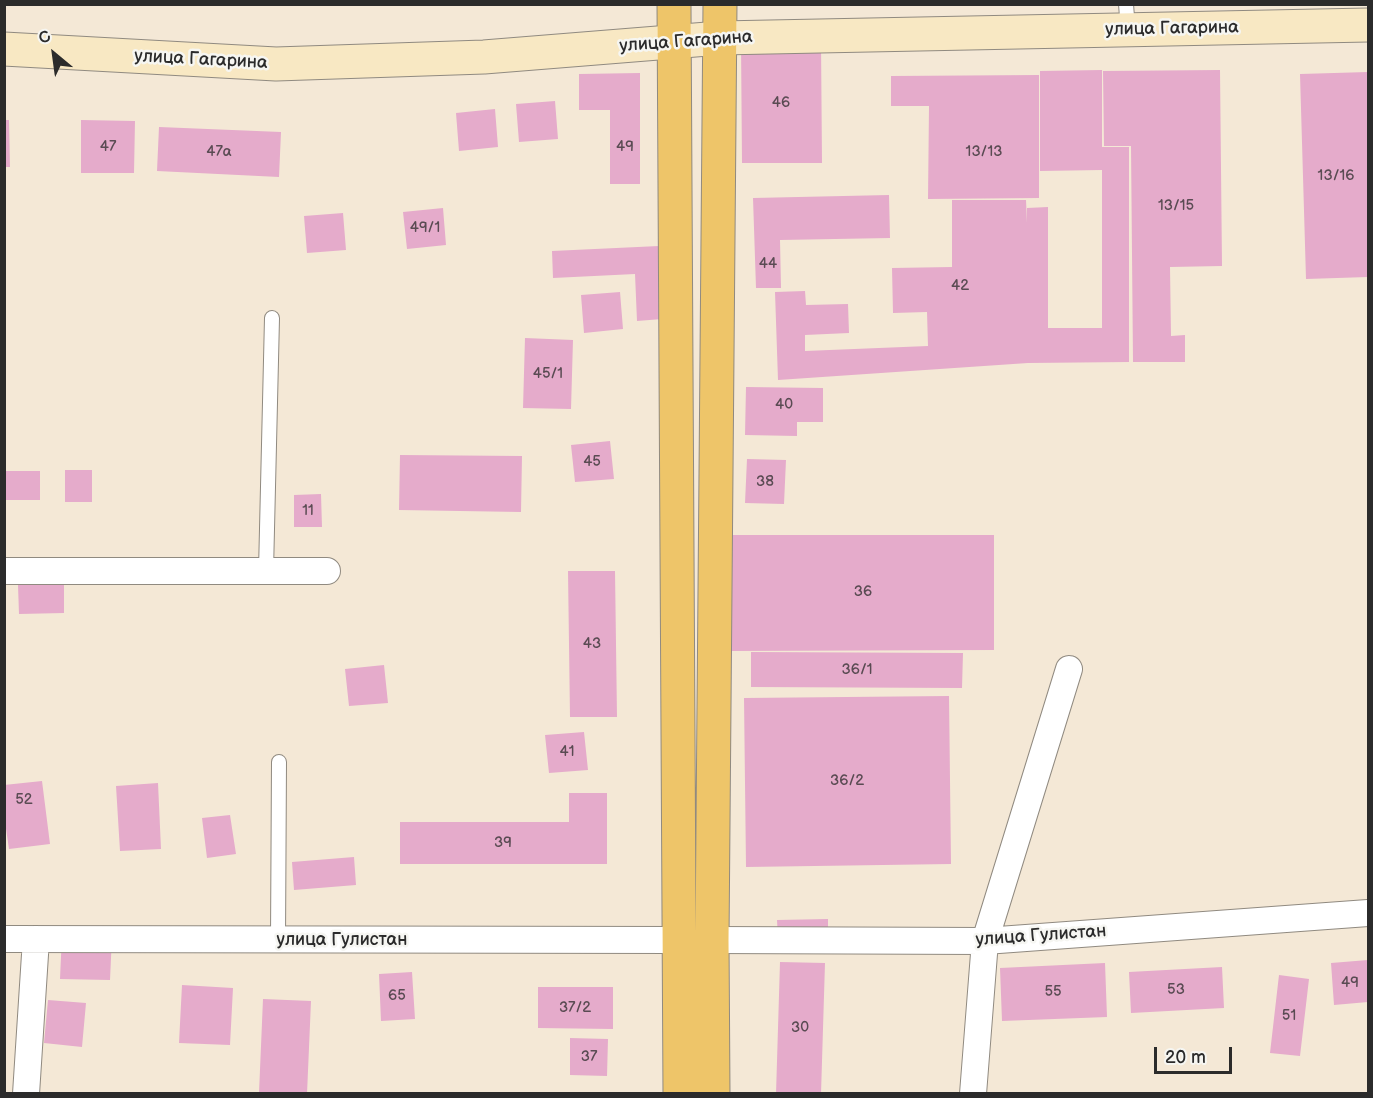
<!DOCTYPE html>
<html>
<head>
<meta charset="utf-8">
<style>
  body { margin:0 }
  #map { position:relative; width:1373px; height:1098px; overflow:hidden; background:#f4e8d6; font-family:"Balsamiq Sans",sans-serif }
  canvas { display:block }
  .frame { position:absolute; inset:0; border:6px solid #2b2b2b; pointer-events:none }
  .north { position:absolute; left:24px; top:24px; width:60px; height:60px; -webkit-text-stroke:4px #f6f6f2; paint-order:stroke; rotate:331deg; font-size:16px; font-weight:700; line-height:24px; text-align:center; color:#2b2b2b }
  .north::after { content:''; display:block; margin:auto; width:21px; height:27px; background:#2b2b2b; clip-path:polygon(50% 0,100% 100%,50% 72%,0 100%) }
  .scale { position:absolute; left:1154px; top:1047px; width:78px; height:27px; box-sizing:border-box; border:3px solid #2b2b2b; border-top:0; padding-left:8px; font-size:18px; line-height:21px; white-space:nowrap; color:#2b2b2b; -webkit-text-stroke:4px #f6f6f2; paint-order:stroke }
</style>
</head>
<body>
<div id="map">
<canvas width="1373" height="1098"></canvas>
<div class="frame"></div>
<div class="north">С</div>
<div class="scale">20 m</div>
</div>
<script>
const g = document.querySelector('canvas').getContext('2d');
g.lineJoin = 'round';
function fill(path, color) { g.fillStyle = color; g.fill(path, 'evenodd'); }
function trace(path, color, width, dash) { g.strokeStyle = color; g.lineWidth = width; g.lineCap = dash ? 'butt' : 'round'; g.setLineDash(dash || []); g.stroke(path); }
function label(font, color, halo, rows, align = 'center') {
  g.font = font + ' "Balsamiq Sans",sans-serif'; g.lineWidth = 5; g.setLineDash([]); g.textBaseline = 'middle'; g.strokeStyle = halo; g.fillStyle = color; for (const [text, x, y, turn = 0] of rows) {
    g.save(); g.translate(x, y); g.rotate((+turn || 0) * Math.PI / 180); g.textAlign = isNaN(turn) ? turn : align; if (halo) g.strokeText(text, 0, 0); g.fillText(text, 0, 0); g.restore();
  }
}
fill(new Path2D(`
  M741,42H821L822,163H742Z
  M1102,70V147H1129V362L1028,363L778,380L775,292L805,291L806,305L848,304L849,333L805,335V351L928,346L927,312L893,313L892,268L952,267V200H1026L1027,223V208L1048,207V328H1102V170L1040,171V71Z
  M1220,70L1222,266L1170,267L1171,336L1185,335V362H1133L1131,146H1104L1103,71Z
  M1368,72V277L1306,279L1300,74Z
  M640,73V184H610V110H579V74Z
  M1039,75V198L928,199L929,106H891V76Z
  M555,101L558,139L519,142L516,104Z
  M495,109L498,147L459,151L456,113Z
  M4,120H9L10,167H4Z
  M81,120L135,121L134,173H81Z
  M159,127L281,132L279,177L157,171Z
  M889,195L890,238L780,240L781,288H756L753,198Z
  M443,208L446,245L407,249L403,212Z
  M343,213L346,250L307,253L304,216Z
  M659,246L662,319L637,321L635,274L553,278L552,251Z
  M620,292L623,329L584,333L581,295Z
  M525,338L573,340L571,409L523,408Z
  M746,387L823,388V422H797V436L745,435Z
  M610,441L614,479L575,482L571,445Z
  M400,455L522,456L521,512L399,510Z
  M747,459L786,460L784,504L745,503Z
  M65,470H92V502H65Z
  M4,471H40V500H4Z
  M321,494L322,527H294V495Z
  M731,535H994V650L731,651Z
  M568,571H615L617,717H570Z
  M64,584V613L19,614L18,585Z
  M751,652L963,653L962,688L751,687Z
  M384,665L388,703L349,706L345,669Z
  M949,696L951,864L746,867L744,698Z
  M584,732L588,770L549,773L545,735Z
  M42,781L50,844L9,849L4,815V785Z
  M158,783L161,849L120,851L116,786Z
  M569,793H607V864H400V822H569Z
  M230,815L236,854L207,858L202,818Z
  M354,857L356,885L294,890L292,862Z
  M828,919V937L778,938L777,920Z
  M62,934L112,936L110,980L60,979Z
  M1368,960V1002L1334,1005L1331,963Z
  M780,962L825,963L821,1094H776Z
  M1105,963L1107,1017L1002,1021L1000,968Z
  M1222,967L1224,1008L1131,1013L1129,972Z
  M412,972L415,1019L381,1021L379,974Z
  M1279,975L1309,979L1300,1056L1270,1053Z
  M182,985L233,988L230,1045L179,1043Z
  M538,987H613V1029L538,1028Z
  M263,999L311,1001L307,1094L259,1093Z
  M48,1000L86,1003L82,1047L44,1043Z
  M570,1038L608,1039L607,1076L570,1075Z`), '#e5abcb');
const lane = new Path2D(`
  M1126,4L1128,30
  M266,571L272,318
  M278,939L279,762`);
const street = new Path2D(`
  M4,571H327
  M4,939L679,940
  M712,940L985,941L1368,913
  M26,1094L36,939
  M973,1094L985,941L1069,669`);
const secondary = new Path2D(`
  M4,49L276,64L484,57L720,38L1368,25`);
const highway = new Path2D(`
  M674,4L680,1094
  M713,1094L712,940L720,4`);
trace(lane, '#908a80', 16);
trace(street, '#908a80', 28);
trace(secondary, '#908a80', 35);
trace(highway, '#908a80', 35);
trace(lane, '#fff', 14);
trace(street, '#fff', 26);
trace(secondary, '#f8e8c3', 33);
trace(highway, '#eec569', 33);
label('15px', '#5a4b53', null, [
  ["46",781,103],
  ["47",108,147],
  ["49",625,147],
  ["47а",219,152],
  ["13/13",984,152],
  ["13/16",1336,176],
  ["13/15",1176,206],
  ["49/1",425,228],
  ["44",768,264],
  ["42",960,286],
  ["45/1",548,374],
  ["40",784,405],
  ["45",592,462],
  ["38",765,482],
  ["11",308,511],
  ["36",863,592],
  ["43",592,644],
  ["36/1",857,670],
  ["41",567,752],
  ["36/2",847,781],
  ["52",24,800],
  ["39",503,843],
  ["49",1350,983],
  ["53",1176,990],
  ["55",1053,992],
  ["65",397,996],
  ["37/2",575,1008],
  ["51",1289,1016],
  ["30",800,1028],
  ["37",589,1057]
]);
label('18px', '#2b2b2b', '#f6f6f2', [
  ["улица Гагарина",1172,29,-1],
  ["улица Гагарина",686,42,-4],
  ["улица Гагарина",201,60,3],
  ["улица Гулистан",1041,936,-4],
  ["улица Гулистан",342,940]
]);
</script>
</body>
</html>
